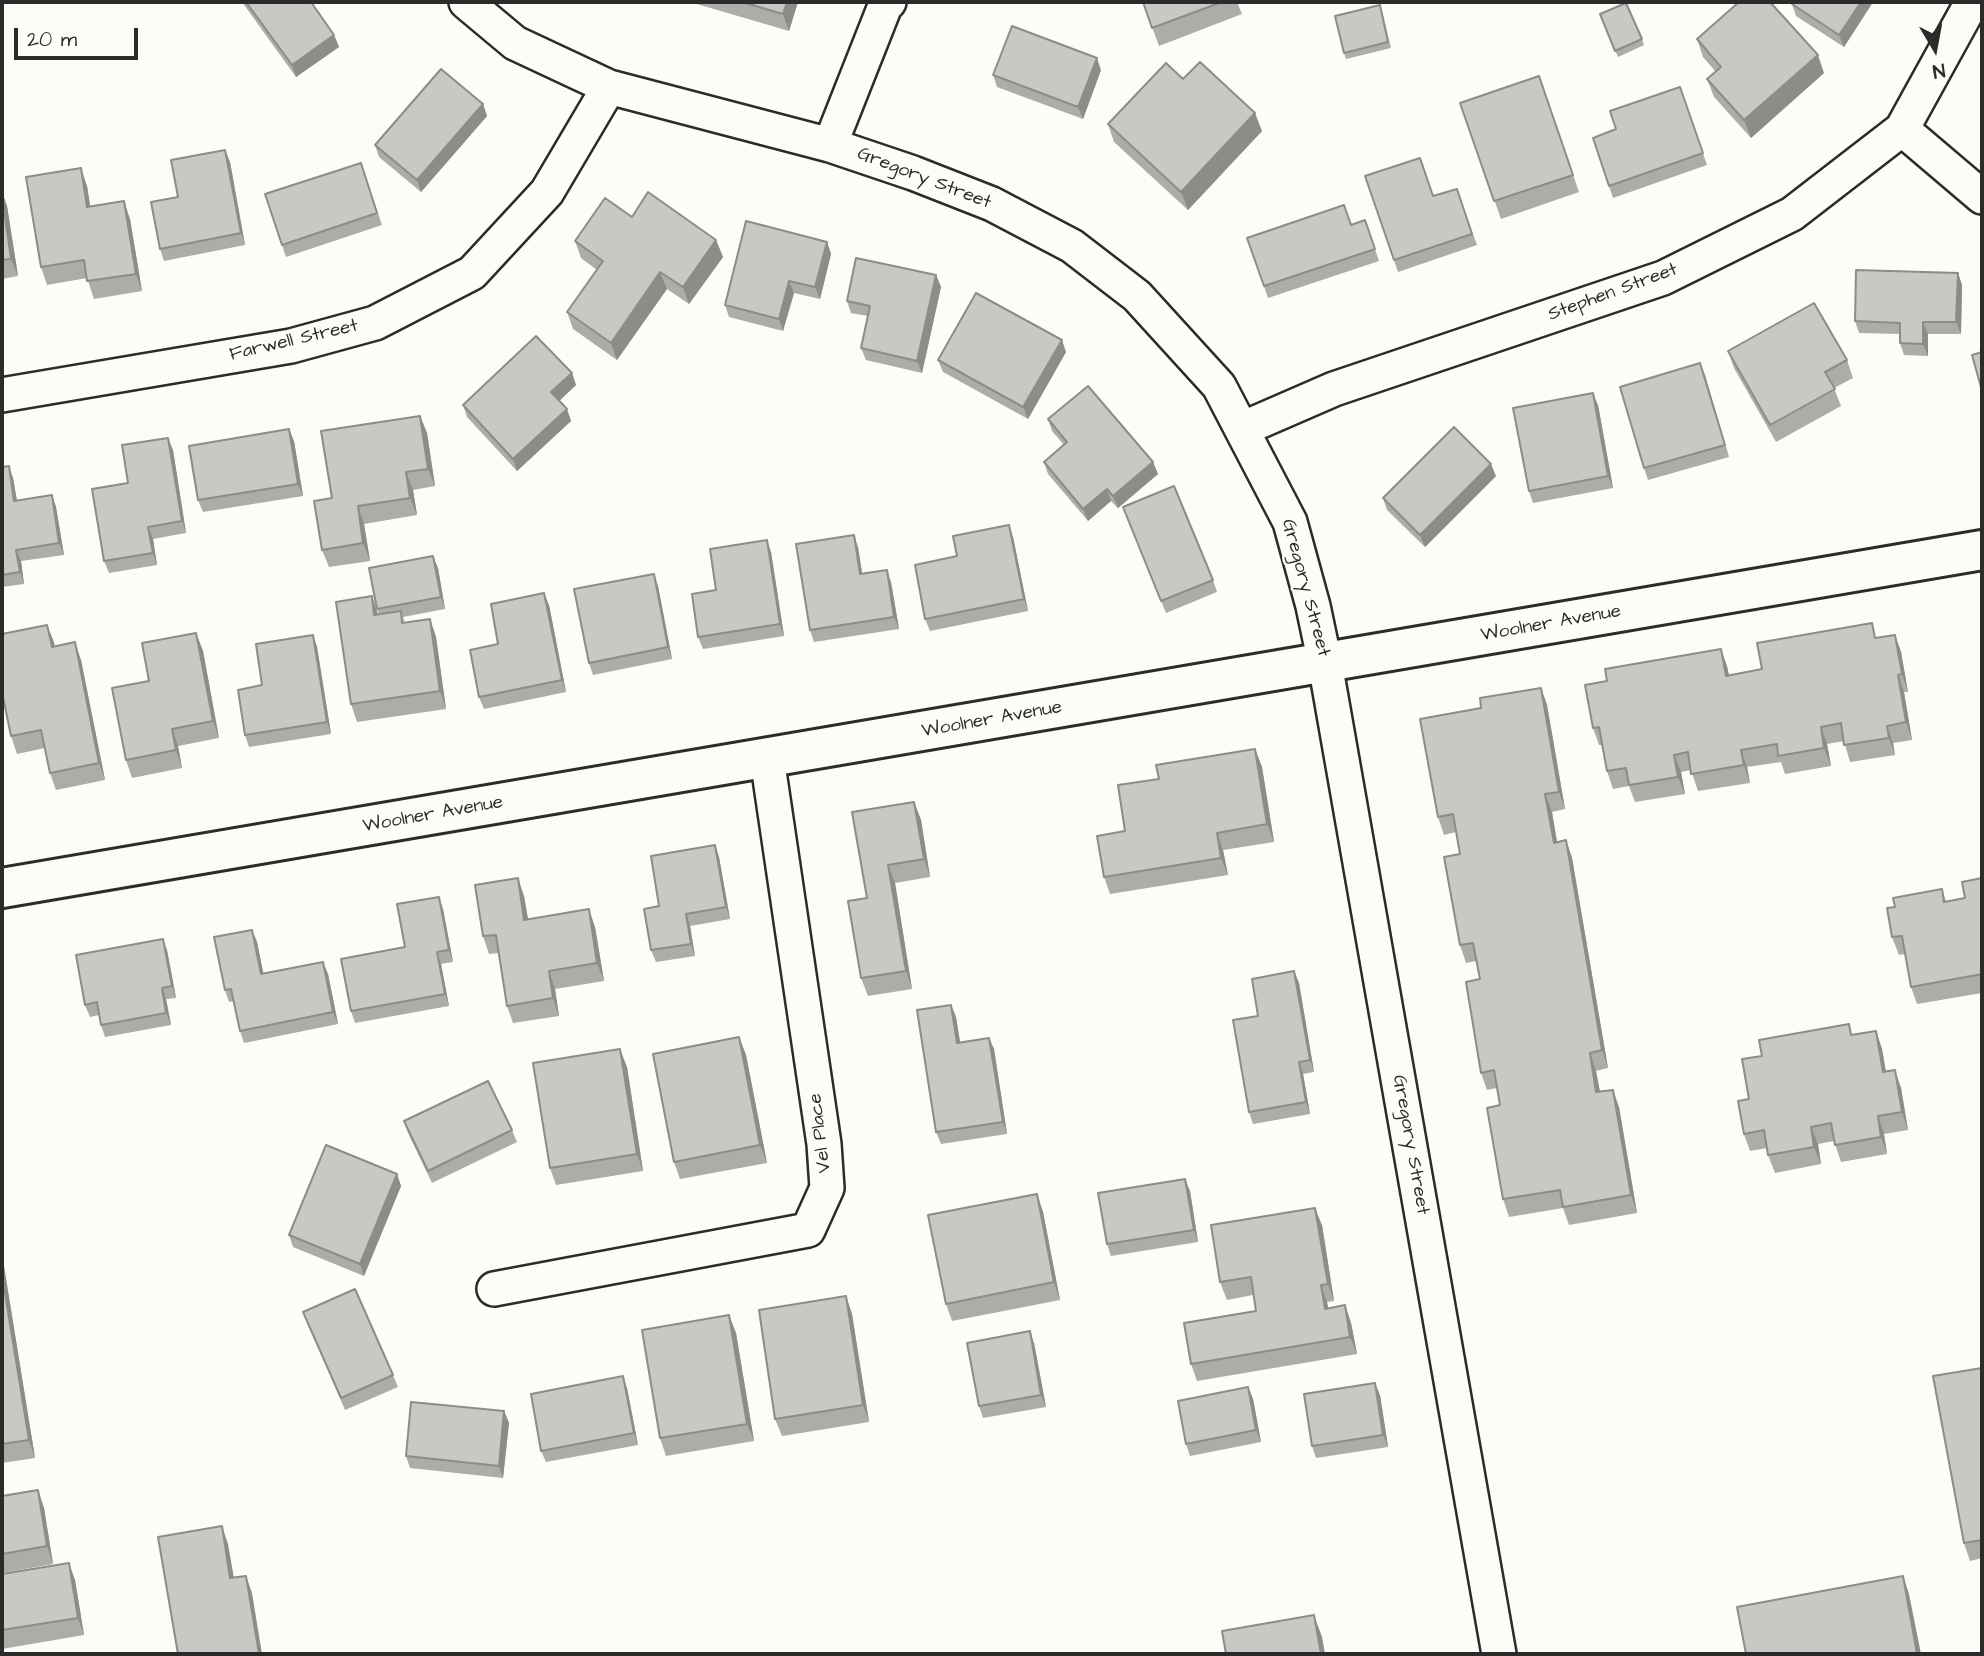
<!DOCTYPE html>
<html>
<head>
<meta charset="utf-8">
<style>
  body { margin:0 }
  #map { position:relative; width:1984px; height:1656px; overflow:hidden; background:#fdfcf7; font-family:"Architects Daughter",sans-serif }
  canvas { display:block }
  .frame { position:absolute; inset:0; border:4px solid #2b2b2b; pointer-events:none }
  .north { position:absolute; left:1900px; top:14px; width:70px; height:70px; -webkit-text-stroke:5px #fdfcf7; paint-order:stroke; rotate:170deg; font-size:19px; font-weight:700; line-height:28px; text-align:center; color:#2b2b2b }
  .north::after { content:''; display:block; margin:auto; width:24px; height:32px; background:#2b2b2b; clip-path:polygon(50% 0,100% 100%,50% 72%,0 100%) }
  .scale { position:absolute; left:14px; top:28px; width:124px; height:32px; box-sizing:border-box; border:4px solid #2b2b2b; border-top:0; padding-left:9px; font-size:21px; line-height:24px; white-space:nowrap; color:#2b2b2b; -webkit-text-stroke:5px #fdfcf7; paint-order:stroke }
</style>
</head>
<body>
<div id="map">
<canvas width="1984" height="1656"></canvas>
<div class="frame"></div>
<div class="north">N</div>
<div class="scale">20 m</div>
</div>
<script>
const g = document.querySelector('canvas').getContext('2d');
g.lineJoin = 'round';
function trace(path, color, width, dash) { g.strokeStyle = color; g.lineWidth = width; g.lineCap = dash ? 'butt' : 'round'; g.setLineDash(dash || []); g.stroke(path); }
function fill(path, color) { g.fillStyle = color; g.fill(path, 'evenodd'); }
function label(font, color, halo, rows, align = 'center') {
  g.font = font + ' "Architects Daughter",sans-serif'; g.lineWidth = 5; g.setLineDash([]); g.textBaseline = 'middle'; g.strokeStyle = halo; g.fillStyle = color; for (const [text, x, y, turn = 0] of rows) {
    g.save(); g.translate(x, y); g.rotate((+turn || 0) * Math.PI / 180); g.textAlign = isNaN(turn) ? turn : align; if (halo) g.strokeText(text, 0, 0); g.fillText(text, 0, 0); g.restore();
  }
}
const minor = new Path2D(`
  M466,2L515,43L609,87L830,145L913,173L992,204L1072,246L1137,296L1219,386L1290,522L1313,606L1325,663L1499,1654
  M1902,129L1982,197
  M830,145L885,6L889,2
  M2,395L291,346L375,323L472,273L547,192L609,87
  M1242,429L1334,389L1663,278L1792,214L1902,129L1972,2
  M494,1289L808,1230L827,1188L824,1144L767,758`);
const tertiary = new Path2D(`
  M2,888L1982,550`);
trace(minor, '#2b2b2b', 38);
trace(tertiary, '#2b2b2b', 44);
trace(minor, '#fdfcf7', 33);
trace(tertiary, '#fdfcf7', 38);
fill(new Path2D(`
  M242,2H311L334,35L339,47L296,77Z
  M690,2H798L789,31Z
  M1143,2H1237L1242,14L1159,46Z
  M1794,2H1873L1844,47L1796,16L1792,4Z
  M1382,11L1391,48L1346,59L1344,53Z
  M1600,14L1642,39L1644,45L1618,57Z
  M1697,39L1824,73L1751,138L1714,97L1707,79L1716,72L1703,57Z
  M1101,70L1083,119L997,87L993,75Z
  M1539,76L1579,192L1501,219L1460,103Z
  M1680,87L1707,165L1613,198L1593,138L1616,129Z
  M483,104L487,116L421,192L379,157L375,145Z
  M1108,124L1262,131L1188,210L1114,142Z
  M225,150L230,162L245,245L164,261L160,249L178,197Z
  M361,163L382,225L286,257L265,194Z
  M1365,176L1434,196L1457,189L1477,245L1398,272Z
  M87,186L90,206L130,219L142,291L94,299L87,278L47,285L41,267Z
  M2,192L7,206L18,276L2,279Z
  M632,217L716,240L723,257L689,304L667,289L617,360L573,329L567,312L597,270L581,258L575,241Z
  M1365,220L1379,261L1268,298L1247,238L1351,225Z
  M827,242L831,254L820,299L794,293L783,331L729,317L725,305Z
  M1958,273L1962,285L1961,334H1928V356L1904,355L1900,343V334L1859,333L1855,321Z
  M936,275L941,287L922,373L866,360L861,348L868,316L851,313L847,301Z
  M1728,351L1847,360L1853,378L1834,388L1841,406L1776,442L1734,368Z
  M1066,352L1028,419L943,372L938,360Z
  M1700,363L1729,457L1648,480L1644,468Z
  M572,373L576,385L559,401L567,409L571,421L517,471L467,417L463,405Z
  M1598,405L1613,488L1533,503L1529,491Z
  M420,416L427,433L435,486L413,490L417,515L364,524L370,561L329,567L322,550L332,498Z
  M1048,419L1153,462L1158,474L1118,508L1111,501L1088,521L1048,474L1044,462L1064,445L1052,431Z
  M294,441L303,496L203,512L198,500Z
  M173,450L186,533L153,539L157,565L109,573L104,561L128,483Z
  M2,467L13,478L17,501L52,495L56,507L64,555L21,561L24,584L2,587Z
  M1496,476L1425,547L1387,510L1383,498Z
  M1127,519L1213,580L1217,592L1166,613Z
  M1013,537L1028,611L930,631L925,619L957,556Z
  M858,547L862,573L891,582L899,629L814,642L810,630Z
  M771,552L784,636L703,649L698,637Z
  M438,568L445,609L403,617L405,623L430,619L436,637L446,709L357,722L351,704L379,614L377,609Z
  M658,586L672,659L593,675L589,663Z
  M549,605L566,692L484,709L479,697Z
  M47,625L54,646L81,660L105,780L56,790L50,773L45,748L17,754L11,736Z
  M196,633L203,651L219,738L178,746L182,768L132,778L126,760L149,681Z
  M313,635L317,647L331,734L249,747L245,735L262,685Z
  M1895,635L1901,652L1908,692H1904L1912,740L1893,743L1895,755L1850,762L1844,741L1827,744L1831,766L1785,774L1781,762L1747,767L1750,783L1698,791L1691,770L1681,772L1685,794L1635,802L1629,786L1613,789L1607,771L1602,745H1599L1593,728L1727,666L1729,675L1762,669L1878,638Z
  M1541,688L1547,705L1565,809L1552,812L1557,842L1566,840L1572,858L1608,1068L1596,1071L1600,1091L1619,1107L1637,1213L1569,1225L1563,1208L1509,1217L1503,1199L1500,1105L1497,1088L1487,1090L1481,1073L1480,979L1476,961L1466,963L1460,945V854L1456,832L1444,835L1438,817L1481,708Z
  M1255,749L1262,767L1274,842L1223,850L1228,875L1110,894L1104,877L1125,831L1159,779Z
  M914,802L921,820L930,877L895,883L912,989L868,996L861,978L867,898Z
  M715,845L719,857L730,919L690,926L695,956L656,962L651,950L659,906Z
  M1982,878V993L1917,1004L1911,987L1905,954L1899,955L1892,937L1895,907L1942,889L1946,901L1965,898Z
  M524,896L528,919L595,927L604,981L555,989L559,1016L513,1023L507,1006L499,953L489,954L483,936Z
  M443,909L453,962L441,964L449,1006L355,1023L351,1011L405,947Z
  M252,930L257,942L263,974H328L338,1024L244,1043L240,1031L234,1001L229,1002L225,990Z
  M167,950L176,998L166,999L171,1025L105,1037L101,1025L99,1015L90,1017L85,1005Z
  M1294,971L1299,983L1314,1072L1303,1074L1310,1114L1253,1124L1249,1112L1258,1016Z
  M951,1005L956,1017L960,1042L989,1038L994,1049L1007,1134L941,1144L936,1132Z
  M1876,1031L1882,1049L1886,1072L1901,1088L1908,1130L1884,1134L1887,1154L1841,1162L1834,1141L1818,1144L1821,1164L1775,1173L1768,1155L1767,1148L1750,1151L1744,1134L1749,1099L1762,1056L1853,1035Z
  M739,1037L746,1055L767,1163L680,1179L674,1162Z
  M627,1067L643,1171L556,1185L550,1168Z
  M404,1121L512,1130L517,1142L432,1183L408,1133Z
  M397,1174L401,1186L364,1276L293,1247L289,1235Z
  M1190,1191L1198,1242L1111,1256L1107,1244Z
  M1037,1194L1043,1212L1060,1300L952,1321L946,1304Z
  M1322,1225L1334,1301L1327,1302L1328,1308L1345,1305L1351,1323L1357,1354L1197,1381L1191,1364L1256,1311L1253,1295L1227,1300L1220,1282Z
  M2,1254L35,1458L2,1463Z
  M846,1296L852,1314L869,1422L782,1436L775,1419Z
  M303,1312L393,1375L398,1387L345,1410Z
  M736,1333L754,1441L666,1456L660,1438Z
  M1034,1343L1046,1407L983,1418L979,1406Z
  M1982,1368V1558L1970,1561L1964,1543Z
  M1248,1387L1253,1399L1261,1442L1190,1456L1186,1444Z
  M627,1388L638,1445L546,1462L541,1451Z
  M1380,1395L1388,1447L1316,1458L1312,1446Z
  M504,1411L509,1423L503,1478L410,1468L406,1456Z
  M38,1490L44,1508L53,1564L2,1573V1496Z
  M2,1574L75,1580L84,1635L2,1649Z`), '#adaca9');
fill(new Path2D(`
  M787,2H798L789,31L783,14Z
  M1861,2H1873L1844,47L1839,35Z
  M334,35L339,47L296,77L292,65Z
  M1818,55L1824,73L1751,138L1744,120Z
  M1097,58L1101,70L1083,119L1078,107Z
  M483,104L487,116L421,192L417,180Z
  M1255,113L1262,131L1188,210L1181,192Z
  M225,150L230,162L245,245L241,233Z
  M81,168L87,186L93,224L87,207Z
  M2,192L7,206L18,276L11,259Z
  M124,201L130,219L142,291L136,274Z
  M716,240L723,257L689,304L683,287Z
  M827,242L831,254L820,299L815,287Z
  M660,272L667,289L617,360L611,343Z
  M1958,273L1962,285L1961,334L1956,322Z
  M936,275L941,287L922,373L917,361Z
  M789,281L794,293L783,331L779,319Z
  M1923,322L1928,334V356L1923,344Z
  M1062,340L1066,352L1028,419L1023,407Z
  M1700,363L1705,375L1729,457L1725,445Z
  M572,373L576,385L556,404L551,392Z
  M1593,393L1598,405L1613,488L1608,476Z
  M567,409L571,421L517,471L513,459Z
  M420,416L427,433L435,486L428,469Z
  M289,429L294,441L303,496L298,484Z
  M168,438L173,450L186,533L182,521Z
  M1153,462L1158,474L1118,508L1113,496Z
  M1491,464L1496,476L1425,547L1420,535Z
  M9,466L13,478L19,513L14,501Z
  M406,472L413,490L417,515L410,498Z
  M1107,489L1111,501L1088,521L1083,509Z
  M52,495L56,507L64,555L59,543Z
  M358,506L364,524L370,561L363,543Z
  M1009,525L1013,537L1028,611L1024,599Z
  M148,527L153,539L157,565L153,553Z
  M854,535L858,547L864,586L860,574Z
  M767,540L771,552L784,636L780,624Z
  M16,550L21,561L24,584L20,572Z
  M433,556L438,568L445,609L441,597Z
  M887,570L891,582L899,629L894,617Z
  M654,574L658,586L672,659L668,647Z
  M544,593L549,605L566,692L562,680Z
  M372,596L378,614L381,633L374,615Z
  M430,619L436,637L446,709L440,691Z
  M47,625L54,642L58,664L52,647Z
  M196,633L203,651L219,738L213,721Z
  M313,635L317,647L331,734L327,722Z
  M1895,635L1901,652L1908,692L1902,674Z
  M75,642L81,660L105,780L99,763Z
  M1721,649L1727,666L1732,693L1726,676Z
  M1898,675L1904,692L1912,740L1906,722Z
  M1541,688L1547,705L1565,809L1559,792Z
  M1887,726L1893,743L1895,755L1889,738Z
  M1821,727L1827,744L1831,766L1824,748Z
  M172,729L178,746L182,768L176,750Z
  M1255,749L1262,767L1274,842L1267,824Z
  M1741,750L1747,767L1750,783L1744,765Z
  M1674,755L1681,772L1685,794L1678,777Z
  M1545,794L1552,812L1560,860L1554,843Z
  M914,802L921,820L930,877L924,859Z
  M1217,833L1223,850L1228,875L1221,858Z
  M1566,840L1572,858L1608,1068L1602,1050Z
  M715,845L719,857L730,919L726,907Z
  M888,865L895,883L912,989L906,971Z
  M518,878L524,896L531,937L524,920Z
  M439,897L443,909L453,962L449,950Z
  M589,909L595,927L604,981L597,963Z
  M686,914L690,926L695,956L691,944Z
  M252,930L257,942L266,986L261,974Z
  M163,939L167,950L176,998L172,986Z
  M437,952L441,964L449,1006L445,994Z
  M323,962L328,974L338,1024L333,1012Z
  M549,971L555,989L559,1016L553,998Z
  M1294,971L1299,983L1314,1072L1310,1060Z
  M162,988L166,999L171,1025L166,1013Z
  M951,1005L956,1017L962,1054L957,1043Z
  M1876,1031L1882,1049L1889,1090L1883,1072Z
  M739,1037L746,1055L767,1163L760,1145Z
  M989,1038L994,1049L1007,1134L1003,1122Z
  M620,1049L627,1067L643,1171L637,1154Z
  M1590,1053L1596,1071L1603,1109L1596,1092Z
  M1299,1062L1303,1074L1310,1114L1306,1102Z
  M1895,1070L1901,1088L1908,1130L1902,1112Z
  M1613,1090L1619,1107L1637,1213L1631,1195Z
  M1878,1116L1884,1134L1887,1154L1881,1137Z
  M1811,1127L1818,1144L1821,1164L1814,1147Z
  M397,1174L401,1186L364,1276L360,1264Z
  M1185,1179L1190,1191L1198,1242L1194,1230Z
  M1037,1194L1043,1212L1060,1300L1054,1282Z
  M1315,1208L1322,1225L1334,1301L1328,1284Z
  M2,1254L35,1458L29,1440L2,1275Z
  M1321,1285L1327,1302L1331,1326L1325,1309Z
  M846,1296L852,1314L869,1422L863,1405Z
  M1345,1305L1351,1323L1357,1354L1350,1337Z
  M729,1315L736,1333L754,1441L747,1424Z
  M1030,1331L1034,1343L1046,1407L1041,1395Z
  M623,1376L627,1388L638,1445L634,1433Z
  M1375,1383L1380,1395L1388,1447L1383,1435Z
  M1248,1387L1253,1399L1261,1442L1256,1430Z
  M504,1411L509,1423L503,1478L499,1466Z
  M38,1490L44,1508L53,1564L47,1546Z
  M222,1526L228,1544L237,1596L230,1578Z
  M69,1563L75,1580L84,1635L78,1618Z
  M246,1576L252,1593L262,1654H259Z
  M1903,1576L1909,1594L1921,1654H1917Z
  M1314,1615L1322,1637L1325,1654H1321Z`), '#8d8c89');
const building = new Path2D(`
  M246,2H311L334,35L292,65Z
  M742,2H787L783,14Z
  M1143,2H1222L1152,28Z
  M1739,2H1770L1818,55L1744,120L1707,79L1721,67L1697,39Z
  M1794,2H1861L1839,35L1792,4Z
  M1626,3L1642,39L1615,51L1600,14Z
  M1380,5L1388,42L1344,53L1335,16Z
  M1012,26L1097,58L1078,107L993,75Z
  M1200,62L1255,113L1181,192L1108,124L1166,63L1183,79Z
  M441,69L483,104L417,180L375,145Z
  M1539,76L1573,175L1494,201L1460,103Z
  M1680,87L1703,153L1609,186L1593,138L1616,129L1610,111Z
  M225,150L241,233L160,249L151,202L178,197L171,160Z
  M1420,158L1433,196L1457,189L1472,234L1394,260L1365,176Z
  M361,163L377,213L282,245L265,194Z
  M81,168L87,207L124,201L136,274L87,281L84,260L41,267L26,177Z
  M648,192L716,240L683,287L660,272L611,343L567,312L603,261L575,241L605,198L632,217Z
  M2,196L11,259L2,260Z
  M1344,205L1351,225L1365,220L1375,249L1264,286L1247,238Z
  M746,221L827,242L815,287L789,281L779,319L725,305Z
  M856,258L936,275L917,361L861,348L870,306L847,301Z
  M1856,270L1958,273L1956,322H1923V344L1900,343V323L1855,321Z
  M976,293L1062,340L1023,407L938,360Z
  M1814,303L1847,360L1825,372L1835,389L1770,425L1728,351Z
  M536,336L572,373L551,392L567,409L513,459L463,405Z
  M1982,352V391L1972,355Z
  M1700,363L1725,445L1644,468L1620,387Z
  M1088,386L1153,462L1113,496L1107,489L1083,509L1044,462L1067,442L1048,419Z
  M1593,393L1608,476L1529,491L1513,408Z
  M420,416L428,469L406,472L410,498L358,506L363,543L322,550L314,501L332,498L321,431Z
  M1454,427L1491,464L1420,535L1383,498Z
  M289,429L298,484L198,500L189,446Z
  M168,438L182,521L148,527L153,553L104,561L92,489L128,483L122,445Z
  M9,466L14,501L52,495L59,543L16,550L20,572L2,575V467Z
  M1174,486L1213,580L1161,601L1123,507Z
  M1009,525L1024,599L925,619L915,565L957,556L953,536Z
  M854,535L860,574L887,570L894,617L810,630L796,544Z
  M767,540L780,624L698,637L692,594L716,590L710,549Z
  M433,556L441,597L377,609L369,568Z
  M654,574L668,647L589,663L574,589Z
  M544,593L562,680L479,697L470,650L498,644L491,604Z
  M372,596L374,615L401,611L402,623L430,619L440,691L351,704L336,602Z
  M1872,623L1875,638L1895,635L1902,674L1898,675L1906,722L1887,726L1889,738L1844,745L1841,723L1821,727L1824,748L1778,756L1777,744L1741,750L1744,765L1691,774L1688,752L1674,755L1678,777L1629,785L1626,768L1607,771L1599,727L1593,728L1585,685L1607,681L1605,669L1721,649L1726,676L1762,669L1757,643Z
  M47,625L52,647L75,642L99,763L50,773L41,730L11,736L2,692V634Z
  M196,633L213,721L172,729L176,750L126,760L112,688L149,681L142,643Z
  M313,635L327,722L245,735L238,690L262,685L256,644Z
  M1541,688L1559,792L1545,794L1554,843L1566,840L1602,1050L1590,1053L1596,1092L1613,1090L1631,1195L1563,1207L1560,1190L1503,1199L1487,1108L1500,1105L1494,1070L1481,1073L1466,982L1480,979L1473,943L1460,945L1444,857L1460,854L1453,814L1438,817L1420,719L1481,708L1480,698Z
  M1255,749L1267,824L1217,833L1221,858L1104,877L1097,836L1125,831L1118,785L1159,779L1156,765Z
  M914,802L924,859L888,865L906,971L861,978L848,901L867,898L852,812Z
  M715,845L726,907L686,914L691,944L651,950L644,909L659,906L651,856Z
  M518,878L524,920L589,909L597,963L549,971L553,998L507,1006L496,935L483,936L475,885Z
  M1982,878V974L1911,987L1902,936L1892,937L1887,908L1895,907L1893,898L1942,889L1944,902L1965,898L1962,882Z
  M439,897L449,950L437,952L445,994L351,1011L341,959L405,947L397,904Z
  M252,930L261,974L323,962L333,1012L240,1031L231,989L225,990L214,937Z
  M163,939L172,986L162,988L166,1013L101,1025L97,1002L85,1005L76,955Z
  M1294,971L1310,1060L1299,1062L1306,1102L1249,1112L1233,1020L1258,1016L1252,979Z
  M951,1005L957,1043L989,1038L1003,1122L936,1132L917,1010Z
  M1849,1024L1851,1035L1876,1031L1883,1072L1895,1070L1902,1112L1878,1116L1881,1137L1835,1145L1831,1123L1811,1127L1814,1147L1768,1155L1764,1130L1744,1134L1738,1101L1749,1099L1742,1059L1762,1056L1759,1040Z
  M739,1037L760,1145L674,1162L653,1054Z
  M620,1049L637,1154L550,1168L533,1063Z
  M488,1081L512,1130L428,1171L404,1121Z
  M326,1145L397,1174L360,1264L289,1235Z
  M1185,1179L1194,1230L1107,1244L1098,1193Z
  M1037,1194L1054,1282L946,1304L928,1215Z
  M1315,1208L1328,1284L1321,1285L1325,1309L1345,1305L1350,1337L1191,1364L1184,1323L1256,1311L1251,1277L1220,1282L1211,1225Z
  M2,1275L29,1440L2,1444Z
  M355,1289L393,1375L341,1398L303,1312Z
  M846,1296L863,1405L775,1419L759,1310Z
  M729,1315L747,1424L660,1438L642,1330Z
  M1030,1331L1041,1395L979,1406L967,1343Z
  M1982,1368V1540L1964,1543L1933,1376Z
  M623,1376L634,1433L541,1451L531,1394Z
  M1375,1383L1383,1435L1312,1446L1304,1394Z
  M1248,1387L1256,1430L1186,1444L1178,1401Z
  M411,1402L504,1411L499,1466L406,1456Z
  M38,1490L47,1546L2,1554V1496Z
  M222,1526L230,1578L246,1576L259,1654H178L158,1537Z
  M69,1563L78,1618L2,1630V1574Z
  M1903,1576L1917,1654H1746L1737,1607Z
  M1314,1615L1321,1654H1226L1222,1631Z`);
fill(building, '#c9c8c4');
trace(building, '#8d8c89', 2);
label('19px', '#2b2b2b', '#fdfcf7', [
  ["Gregory Street",924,179,21],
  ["Stephen Street",1613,293,-20],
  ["Farwell Street",294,341,-13],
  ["Gregory Street",1305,588,75],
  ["Woolner Avenue",1551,624,-10],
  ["Woolner Avenue",992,720,-10],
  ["Woolner Avenue",433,815,-10],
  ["Vel Place",821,1133,-97],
  ["Gregory Street",1410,1145,80]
]);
</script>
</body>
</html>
